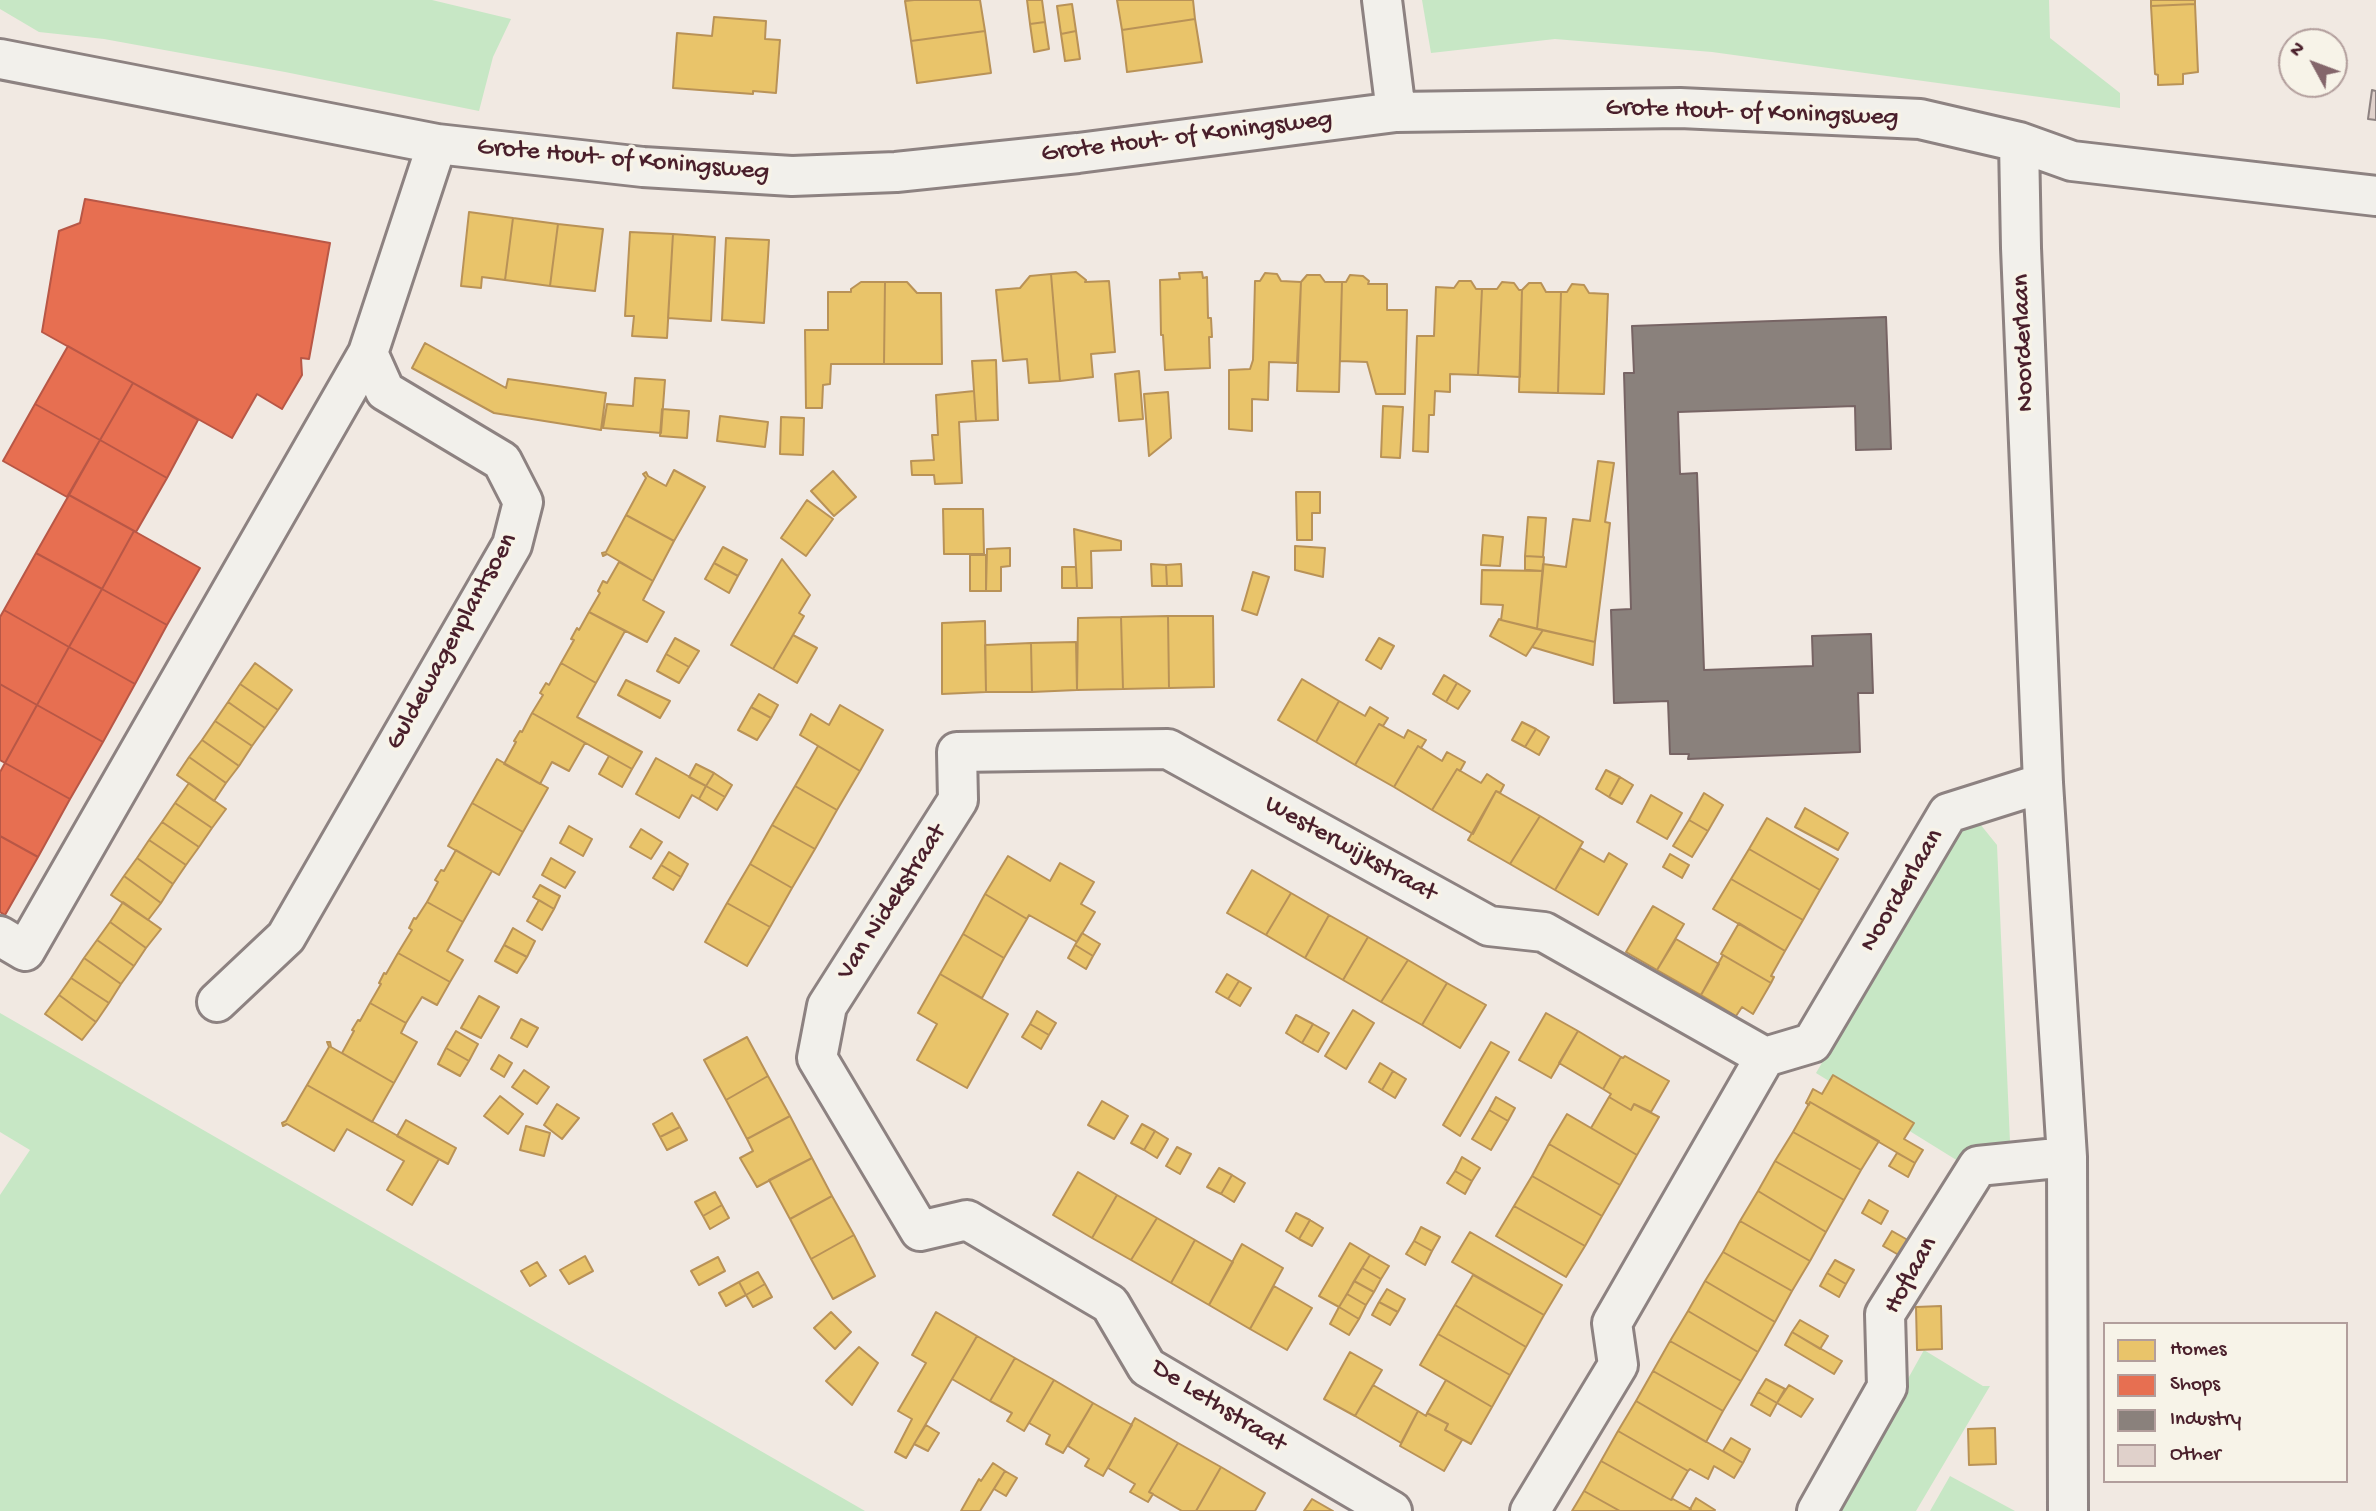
<!DOCTYPE html>
<html>
<head>
<meta charset="utf-8">
<style>
  body { margin:0 }
  #map { position:relative; width:2376px; height:1511px; overflow:hidden; background:#f1e9e2; font-family:"Gochi Hand",sans-serif }
  canvas { display:block }
  .legend { position:absolute; left:2103px; top:1322px; width:245px; height:161px; box-sizing:border-box; background:#f7f3e8; border:2px solid #b29e9c; margin:0; padding:9px 12px; list-style:none; font-size:21px; color:#4a1f2b }
  .legend li { display:flex; align-items:center; gap:14px; height:35px }
  .legend b { width:35px; border:2px solid #b29e9c }
  .north { position:absolute; left:2278px; top:28px; width:70px; height:70px; box-sizing:border-box; background:#f7f3e8; border:2px solid #b29e9c; border-radius:50%; rotate:311deg; font-size:19px; font-weight:700; line-height:28px; text-align:center; color:#4a1f2b }
  .north::after { content:''; display:block; margin:auto; width:24px; height:32px; background:#84666b; clip-path:polygon(50% 0,100% 100%,50% 72%,0 100%) }
</style>
</head>
<body>
<div id="map">
<canvas width="2376" height="1511"></canvas>
<ul class="legend">
<li><b style="height:19px;background:#e9c46a"></b>Homes</li>
<li><b style="height:19px;background:#e76f51"></b>Shops</li>
<li><b style="height:19px;background:#8a817c"></b>Industry</li>
<li><b style="height:19px;background:#e0d1cb"></b>Other</li>
</ul>
<div class="north">N</div>
</div>
<script>
const g = document.querySelector('canvas').getContext('2d');
g.lineJoin = 'round';
function fill(path, color) { g.fillStyle = color; g.fill(path, 'evenodd'); }
function trace(path, color, width, dash) { g.strokeStyle = color; g.lineWidth = width; g.lineCap = dash ? 'butt' : 'round'; g.setLineDash(dash || []); g.stroke(path); }
function label(font, color, halo, rows, align = 'center') {
  g.font = font + ' "Gochi Hand",sans-serif'; g.lineWidth = 7; g.setLineDash([]); g.textBaseline = 'middle'; g.strokeStyle = halo; g.fillStyle = color; for (const [text, x, y, turn = 0] of rows) {
    g.save(); g.translate(x, y); g.rotate((+turn || 0) * Math.PI / 180); g.textAlign = isNaN(turn) ? turn : align; if (halo) g.strokeText(text, 0, 0); g.fillText(text, 0, 0); g.restore();
  }
}
fill(new Path2D(`
  M0,0H432L511,19L493,57L479,111L285,72L104,39L39,32L0,9Z
  M1422,0H2049L2050,38L2120,93V108L1712,52L1555,39L1431,53Z
  M1980,824L1997,845L2010,1142L1972,1145L1958,1161L1816,1073L1961,827Z
  M0,1013L865,1511H0V1195L30,1150L0,1132Z
  M1924,1350L1983,1386H1990L1916,1511H1834Z
  M1950,1476L2015,1511H1930Z`), '#c7e7c5');
const homes = new Path2D(`
  M914,0H980L985,31L911,41L905,1Z
  M1027,0H1042L1045,22L1030,24Z
  M1117,0H1193L1195,19L1122,30Z
  M2151,0H2195V4L2151,6Z
  M1072,4L1076,31L1061,34L1057,6Z
  M2195,4L2198,72L2183,74V84L2158,85V75L2155,74L2151,6Z
  M714,17L766,21L765,39L780,40L776,93L753,91V94L673,88L677,33L712,36Z
  M1195,19L1202,62L1127,72L1122,30Z
  M1045,22L1049,49L1034,52L1030,24Z
  M985,31L991,73L917,83L911,41Z
  M1076,31L1080,59L1065,61L1061,34Z
  M469,212L513,218L505,280L482,277L481,288L461,286Z
  M513,218L558,224L550,286L505,280Z
  M558,224L603,229L595,291L550,286Z
  M630,232L673,234L667,338L632,336L634,316H625Z
  M673,234L715,237L711,321L668,318Z
  M726,238L769,240L764,323L722,320Z
  M1076,272L1086,280L1085,282L1109,281L1115,352L1091,354L1093,377L1060,381L1051,274Z
  M1202,272L1203,278L1207,277L1208,318H1211L1212,337H1209L1210,368L1165,370L1163,335H1161L1160,280L1180,279L1179,273Z
  M1265,273L1277,274L1281,281L1301,282L1297,363L1269,362L1268,400L1252,399V431L1229,429V370L1250,369L1253,360L1255,281H1260Z
  M1051,274L1060,381L1029,383L1027,359L1003,361L996,290L1020,288L1030,276Z
  M1307,275H1320L1325,282H1342L1339,392L1297,391L1301,282Z
  M1350,275L1363,276L1369,281L1368,284H1387V310H1407L1405,394H1376L1367,362L1340,361L1342,282H1346Z
  M1459,281H1471L1476,289H1482L1478,375L1450,374V392L1435,391L1434,415H1429L1428,452L1413,451L1417,336H1434L1436,287L1454,288Z
  M861,282H885L884,364H831L830,384L823,385L822,408H806L805,330H828V292H851V289Z
  M885,282H907L917,293H941L942,364H884Z
  M1502,282L1514,283L1519,290H1522L1520,377L1478,375L1482,289H1497Z
  M1529,283H1541L1546,292H1561L1558,393L1519,392L1522,290Z
  M1572,284L1584,285L1589,293L1608,294L1604,394L1558,393L1561,292H1567Z
  M425,343L506,388L508,379L606,393L601,430L494,413L412,368Z
  M996,360L998,420L976,421L972,361Z
  M1139,371L1143,419L1119,421L1115,374Z
  M635,378L665,380L661,433L603,428L607,404L633,406Z
  M974,391L976,421L959,422L962,483L935,484L934,475H912L911,461L934,460L932,435H938L936,395Z
  M1168,392L1171,438L1149,456L1144,394Z
  M1383,406L1403,407L1400,458L1381,457Z
  M662,409L689,411L687,438L660,436Z
  M720,416L768,422L765,447L717,441Z
  M781,417L804,418L803,455L780,454Z
  M1598,461L1614,463L1605,522L1610,523L1595,642L1537,629L1543,564L1566,567L1573,519L1590,521Z
  M674,470L705,487L674,541L626,515L646,478L643,474L646,472L648,476L666,486Z
  M833,471L856,497L834,516L811,491Z
  M1296,492H1320V513H1312V540H1297Z
  M807,500L833,519L806,556L781,538Z
  M943,509H983L984,554H944Z
  M626,515L674,541L653,581L607,554L603,556L602,553L606,552Z
  M1528,517L1546,518L1543,557L1525,556Z
  M1074,529L1121,541V550L1091,551L1092,588H1077Z
  M1483,535L1503,537L1500,566L1481,565Z
  M1295,546L1325,548L1323,577L1295,570Z
  M723,547L747,560L738,576L714,563Z
  M1010,548V566L1001,567V591H986L987,549Z
  M970,555H986V591H970Z
  M1525,556L1544,557L1543,571L1525,570Z
  M782,559L810,595L799,613L804,616L773,669L731,645Z
  M619,562L653,581L643,600L664,612L647,642L589,612L600,593L598,591L603,581L607,583Z
  M714,563L738,576L729,593L705,579Z
  M1151,564L1166,565L1167,586H1152Z
  M1181,564L1182,586H1167L1166,565Z
  M1062,567H1076L1077,588H1062Z
  M1482,570L1543,571L1537,629L1501,620L1503,605L1481,604Z
  M1253,572L1269,577L1257,615L1242,610Z
  M589,612L625,631L596,683L561,663L574,640L571,639L577,628L579,630Z
  M1168,616L1169,688L1123,689L1121,617Z
  M1168,616H1213L1214,687L1169,688Z
  M1121,617L1123,689L1077,690L1078,618Z
  M1499,619L1501,620L1543,630L1526,656L1490,636Z
  M985,621L986,692L942,694V623Z
  M1543,630L1595,642L1593,665L1532,647Z
  M793,635L817,648L797,683L773,669Z
  M675,638L699,651L689,667L666,654Z
  M1379,638L1394,646L1381,669L1366,660Z
  M1076,642L1077,690L1032,692L1031,643Z
  M1031,643L1032,692H986L985,645Z
  M666,654L689,667L679,683L657,671Z
  M255,663L292,690L278,710L240,684Z
  M561,663L596,683L577,717L642,752L632,769L532,713L543,695L540,693L546,683L549,685Z
  M1444,675L1457,683L1446,702L1433,694Z
  M1302,679L1339,701L1316,742L1278,720Z
  M626,680L670,701L660,718L618,695Z
  M1457,683L1470,691L1458,709L1446,702Z
  M240,684L278,710L265,728L228,702Z
  M759,694L778,705L771,718L751,707Z
  M1339,701L1365,716L1370,707L1388,718L1383,726L1379,724L1355,765L1316,742Z
  M228,702L265,728L252,746L215,721Z
  M840,705L883,730L860,771L800,735L811,714L829,725Z
  M751,707L771,718L757,740L738,730Z
  M532,713L585,743L569,771L552,762L540,784L504,764L516,742L514,741L520,731L522,732Z
  M215,721L252,746L239,766L202,740Z
  M1522,722L1536,729L1525,747L1512,740Z
  M1379,724L1404,738L1408,730L1426,740L1421,748L1418,746L1394,787L1355,765Z
  M1536,729L1549,737L1539,755L1525,747Z
  M202,740L239,766L226,783L189,757Z
  M818,746L860,771L837,810L795,786Z
  M1418,746L1442,761L1447,752L1465,762L1460,771L1457,769L1432,810L1394,787Z
  M609,756L632,769L622,787L599,774Z
  M189,757L226,783L214,801L177,775Z
  M656,758L706,786L699,799L692,795L679,818L636,794Z
  M497,759L548,788L523,832L472,803Z
  M696,764L714,773L706,786L689,777Z
  M1457,769L1481,783L1487,774L1504,785L1500,793L1496,791L1473,834L1432,810Z
  M1606,770L1620,777L1609,797L1596,789Z
  M714,773L732,785L725,797L706,786Z
  M1620,777L1633,785L1622,804L1609,797Z
  M189,783L226,809L212,828L175,803Z
  M706,786L725,797L717,810L699,799Z
  M795,786L837,810L815,849L772,825Z
  M1496,791L1540,816L1510,864L1468,840Z
  M1704,793L1723,805L1708,831L1689,820Z
  M1651,795L1682,813L1667,839L1637,822Z
  M175,803L212,828L199,847L162,822Z
  M472,803L523,832L499,875L448,846Z
  M1805,808L1848,833L1838,850L1795,827Z
  M1540,816L1583,842L1555,890L1510,864Z
  M1767,818L1838,859L1820,890L1749,849Z
  M1689,820L1708,831L1692,857L1673,846Z
  M162,822L199,847L186,865L149,840Z
  M772,825L815,849L792,888L750,864Z
  M569,826L592,839L583,856L560,843Z
  M641,829L662,842L651,859L630,847Z
  M149,840L186,865L173,884L137,858Z
  M1580,848L1604,862L1609,853L1627,864L1598,915L1555,890Z
  M1749,849L1820,890L1803,920L1731,879Z
  M456,850L492,871L463,922L427,902L438,882L435,880L441,870L444,871Z
  M669,852L688,864L681,877L661,865Z
  M1670,854L1689,865L1682,878L1663,867Z
  M1008,856L1050,881L1060,863L1094,882L1081,904L1095,912L1077,942L1029,915L1027,919L985,894Z
  M137,858L173,884L161,903L124,876Z
  M551,858L575,872L565,888L542,875Z
  M750,864L792,888L770,927L727,903Z
  M661,865L681,877L673,890L653,878Z
  M1252,870L1291,893L1266,935L1227,913Z
  M124,876L161,903L148,920L111,895Z
  M1731,879L1803,920L1785,951L1713,909Z
  M540,885L560,896L554,909L533,897Z
  M1291,893L1329,915L1305,958L1266,935Z
  M985,894L1027,919L1004,958L963,934Z
  M539,900L554,909L542,930L527,921Z
  M123,902L161,929L146,948L110,922Z
  M427,902L463,922L447,951L463,960L450,982L398,953L412,930L409,928L414,918L416,919Z
  M727,903L770,927L747,966L705,942Z
  M1653,906L1684,924L1657,970L1626,952Z
  M1329,915L1368,937L1343,980L1305,958Z
  M110,922L146,948L134,966L97,940Z
  M1739,923L1785,951L1771,976L1774,977L1771,983L1721,954Z
  M513,928L535,941L527,957L504,945Z
  M1082,933L1100,944L1093,956L1075,945Z
  M963,934L1004,958L982,998L940,974Z
  M1368,937L1408,960L1381,1002L1343,980Z
  M1676,939L1719,964L1701,995L1657,970Z
  M97,940L134,966L121,984L84,958Z
  M504,945L527,957L517,973L495,961Z
  M1075,945L1093,956L1086,969L1068,958Z
  M398,953L450,982L437,1005L422,997L406,1023L370,1003L381,984L379,983L384,973L386,974Z
  M1723,955L1771,983L1753,1014L1742,1007L1736,1016L1701,995Z
  M84,958L121,984L109,1003L71,978Z
  M1408,960L1447,983L1422,1025L1381,1002Z
  M940,974L1008,1014L967,1088L917,1060L937,1024L918,1013Z
  M1227,974L1239,981L1228,999L1216,992Z
  M71,978L109,1003L96,1022L59,995Z
  M1239,981L1251,988L1240,1006L1228,999Z
  M1447,983L1486,1005L1460,1048L1422,1025Z
  M59,995L96,1022L82,1040L45,1014Z
  M479,996L499,1007L481,1038L461,1028Z
  M370,1003L406,1023L401,1033L417,1042L394,1083L342,1053L354,1031L352,1030L358,1020L360,1021Z
  M1353,1010L1374,1023L1346,1069L1325,1056Z
  M1037,1011L1056,1023L1049,1035L1030,1024Z
  M1546,1013L1578,1031L1551,1078L1519,1060Z
  M1296,1015L1313,1024L1302,1043L1286,1033Z
  M521,1019L538,1028L527,1047L511,1038Z
  M1030,1024L1049,1035L1041,1049L1022,1037Z
  M1313,1024L1329,1033L1318,1052L1302,1043Z
  M456,1031L478,1044L469,1061L446,1048Z
  M1578,1031L1621,1057L1603,1089L1559,1063Z
  M747,1037L768,1076L726,1100L704,1060Z
  M327,1042H330L331,1047L394,1083L372,1122L307,1085L329,1047Z
  M1491,1042L1509,1052L1460,1136L1443,1125Z
  M446,1048L469,1061L460,1076L438,1064Z
  M499,1055L512,1063L504,1077L491,1069Z
  M1625,1056L1669,1081L1651,1112L1634,1104L1631,1110L1609,1097L1611,1094L1603,1089L1621,1057L1623,1058Z
  M1380,1063L1393,1071L1382,1090L1369,1082Z
  M524,1070L549,1087L537,1104L512,1087Z
  M1393,1071L1406,1079L1395,1098L1382,1090Z
  M1833,1075L1914,1123L1904,1139L1923,1150L1915,1163L1810,1102L1809,1105L1806,1103L1813,1089L1822,1094Z
  M768,1076L790,1116L747,1139L726,1100Z
  M307,1085L439,1159L412,1205L387,1190L404,1161L347,1129L334,1151L287,1124L283,1126L282,1123L286,1121Z
  M500,1096L523,1114L508,1134L484,1116Z
  M1496,1097L1515,1108L1508,1121L1489,1110Z
  M1609,1097L1631,1110L1634,1104L1659,1117L1637,1155L1591,1128Z
  M1102,1101L1128,1116L1114,1139L1088,1125Z
  M1810,1102L1879,1141L1861,1170L1793,1132Z
  M557,1104L579,1118L562,1139L544,1125Z
  M1489,1110L1508,1121L1491,1150L1472,1139Z
  M672,1113L680,1127L660,1137L653,1124Z
  M1567,1114L1637,1155L1620,1185L1549,1144Z
  M790,1116L812,1158L757,1187L740,1158L753,1151L747,1139Z
  M406,1120L456,1148L448,1164L397,1136Z
  M1142,1124L1155,1131L1144,1150L1131,1143Z
  M526,1126L550,1133L544,1156L520,1150Z
  M680,1127L687,1140L667,1150L660,1137Z
  M1155,1131L1168,1139L1157,1158L1144,1150Z
  M1793,1132L1861,1170L1844,1200L1775,1161Z
  M1549,1144L1620,1185L1602,1216L1532,1176Z
  M1177,1147L1191,1154L1180,1174L1166,1166Z
  M1897,1153L1915,1163L1908,1177L1889,1166Z
  M1462,1157L1480,1168L1472,1181L1455,1171Z
  M812,1158L832,1196L790,1219L769,1180Z
  M1775,1161L1844,1200L1826,1232L1758,1191Z
  M1219,1168L1232,1175L1221,1194L1207,1187Z
  M1455,1171L1472,1181L1465,1194L1447,1183Z
  M1078,1172L1117,1195L1092,1238L1053,1215Z
  M1232,1175L1245,1183L1234,1202L1221,1194Z
  M1532,1176L1602,1216L1585,1246L1514,1206Z
  M1758,1191L1826,1232L1810,1261L1740,1221Z
  M715,1192L722,1205L703,1216L695,1202Z
  M1117,1195L1157,1218L1131,1260L1092,1238Z
  M832,1196L854,1235L811,1259L790,1219Z
  M1869,1200L1888,1211L1881,1224L1862,1213Z
  M722,1205L729,1218L710,1229L703,1216Z
  M1514,1206L1585,1246L1566,1277L1496,1236Z
  M1296,1213L1310,1220L1299,1239L1286,1231Z
  M1157,1218L1195,1240L1171,1283L1131,1260Z
  M1310,1220L1323,1228L1312,1246L1299,1239Z
  M1740,1221L1810,1261L1792,1291L1723,1252Z
  M1421,1227L1440,1237L1432,1251L1414,1241Z
  M1892,1231L1913,1243L1904,1258L1883,1246Z
  M1470,1232L1562,1285L1544,1315L1452,1262Z
  M854,1235L875,1276L833,1299L811,1259Z
  M1195,1240L1233,1262L1209,1305L1171,1283Z
  M1414,1241L1432,1251L1425,1265L1406,1254Z
  M1350,1243L1370,1255L1339,1307L1319,1296Z
  M1242,1244L1283,1268L1250,1329L1209,1305Z
  M1723,1252L1792,1291L1775,1322L1705,1281Z
  M1370,1255L1389,1266L1381,1279L1362,1268Z
  M585,1256L593,1271L569,1284L560,1270Z
  M718,1257L725,1271L699,1285L691,1271Z
  M1835,1260L1854,1270L1846,1284L1827,1273Z
  M537,1262L546,1276L530,1286L521,1271Z
  M1362,1268L1381,1279L1374,1292L1354,1281Z
  M758,1272L765,1284L746,1295L739,1282Z
  M1827,1273L1846,1284L1839,1297L1820,1286Z
  M1473,1275L1544,1315L1526,1347L1455,1305Z
  M1354,1281L1374,1292L1366,1305L1347,1294Z
  M1705,1281L1775,1322L1758,1352L1688,1311Z
  M739,1282L746,1295L726,1306L719,1293Z
  M765,1284L772,1297L753,1307L746,1295Z
  M1274,1286L1312,1308L1287,1350L1250,1329Z
  M1387,1289L1405,1299L1398,1312L1379,1302Z
  M1347,1294L1366,1305L1359,1319L1339,1307Z
  M1379,1302L1398,1312L1390,1325L1372,1315Z
  M1455,1305L1526,1347L1510,1375L1438,1334Z
  M1941,1306L1942,1349L1917,1350L1916,1307Z
  M1339,1307L1359,1319L1349,1335L1330,1324Z
  M1688,1311L1758,1352L1741,1381L1670,1341Z
  M831,1312L851,1332L835,1349L814,1328Z
  M936,1312L977,1336L906,1458L895,1452L912,1419L898,1411L926,1363L912,1355Z
  M1800,1320L1828,1336L1820,1349L1792,1332Z
  M1792,1332L1842,1361L1834,1374L1785,1345Z
  M1438,1334L1510,1375L1492,1407L1420,1365Z
  M977,1336L1015,1358L990,1401L952,1379Z
  M1670,1341L1741,1381L1723,1411L1653,1371Z
  M859,1347L878,1363L852,1405L826,1381Z
  M1350,1352L1382,1370L1355,1416L1324,1399Z
  M1015,1358L1054,1380L1024,1431L1007,1421L1012,1413L990,1401Z
  M1653,1371L1723,1411L1706,1442L1636,1401Z
  M1766,1379L1785,1389L1777,1403L1758,1392Z
  M1054,1380L1093,1403L1063,1453L1046,1444L1050,1435L1029,1423Z
  M1446,1380L1492,1407L1471,1444L1445,1430L1448,1424L1427,1413Z
  M1373,1385L1418,1411L1401,1443L1355,1416Z
  M1789,1385L1813,1399L1801,1417L1777,1403Z
  M1758,1392L1777,1403L1770,1416L1751,1405Z
  M1636,1401L1743,1463L1734,1478L1714,1466L1708,1479L1690,1469L1688,1471L1618,1431Z
  M1093,1403L1132,1425L1103,1476L1085,1466L1089,1459L1068,1446Z
  M1418,1411L1426,1416L1427,1413L1448,1424L1445,1430L1462,1440L1444,1471L1400,1446Z
  M1135,1418L1178,1443L1149,1492L1153,1494L1148,1502L1130,1492L1135,1484L1108,1468Z
  M926,1425L939,1433L928,1451L914,1444Z
  M1995,1428L1996,1464L1969,1465L1968,1429Z
  M1618,1431L1688,1471L1671,1500L1601,1461Z
  M1731,1438L1750,1449L1743,1463L1723,1451Z
  M1178,1443L1221,1467L1196,1511H1182L1149,1492Z
  M1601,1461L1671,1500L1673,1499L1691,1509L1689,1511H1620L1584,1491Z
  M993,1463L1005,1471L980,1511H961L979,1479L981,1481Z
  M1221,1467L1265,1493L1255,1511H1196Z
  M1005,1471L1017,1478L1006,1496L994,1489Z
  M1584,1491L1620,1511H1572Z
  M1696,1498L1715,1510L1714,1511H1689Z
  M1312,1499L1333,1511H1304Z`);
fill(homes, '#e9c46a');
trace(homes, '#b99257', 2);
const shops = new Path2D(`
  M85,199L330,243L309,359L301,358L302,375L282,409L257,394L232,438L42,332L59,231L80,223Z
  M68,346L133,383L100,440L35,404Z
  M133,383L198,420L167,478L100,440Z
  M35,404L100,440L67,497L3,461Z
  M100,440L167,478L136,532L69,495Z
  M69,495L134,531L102,589L36,553Z
  M134,531L200,568L167,625L102,589Z
  M36,553L102,589L69,647L4,610Z
  M102,589L167,625L135,684L69,647Z
  M4,610L69,647L37,705L0,684V617Z
  M69,647L135,684L103,742L37,705Z
  M0,684L37,705L5,763L0,760Z
  M37,705L103,742L70,799L5,763Z
  M5,763L70,799L38,857L0,836V772Z
  M0,836L38,857L5,915L0,912Z`);
fill(shops, '#e76f51');
trace(shops, '#b85746', 2);
const industry = new Path2D(`
  M1886,317L1891,449L1856,450L1855,406L1678,412L1680,474L1697,473L1704,670L1813,666L1812,636L1871,634L1873,693H1858L1860,752L1688,759L1689,754H1670L1668,701L1614,703L1611,610L1631,609L1624,373H1634L1632,326Z`);
fill(industry, '#8a817c');
trace(industry, '#776464', 2);
const building = new Path2D(`
  M2372,90L2376,91V120L2368,119Z`);
fill(building, '#e0d1cb');
trace(building, '#8d8281', 2);
const minor = new Path2D(`
  M1382,0L1396,112
  M0,59L437,144L643,167L792,176L896,172L1078,153L1396,112L1680,108L1920,119L2019,142L2072,161L2376,196
  M2019,142L2021,248L2043,783L2067,1157L2068,1511
  M0,936L25,951L368,353
  M217,1002L286,937L512,545L523,502L502,461L385,391L368,353L437,144
  M1392,1511L1147,1367L1110,1304L967,1220L920,1231L817,1058L827,1006L958,800L957,752L1168,749L1489,926L1544,932L1765,1057
  M1530,1511L1618,1365L1612,1323L1765,1057L1812,1043L1948,813L2043,783
  M1817,1511L1887,1387L1885,1314L1978,1166L2067,1157`);
trace(minor, '#8d8281', 44);
trace(minor, '#f2f0eb', 38);
label('26px', '#4a1f2b', '#f7f3e8', [
  ["Grote Hout- of Koningsweg",1752,114,2],
  ["Grote Hout- of Koningsweg",1187,138,-7],
  ["Grote Hout- of Koningsweg",623,161,5],
  ["Noorderlaan",2025,343,-92],
  ["Guldewagenplantsoen",453,642,-61],
  ["Westerwijkstraat",1350,850,29],
  ["Noorderlaan",1903,891,-59],
  ["Van Nidekstraat",893,903,-57],
  ["Hoflaan",1912,1276,-61],
  ["De Lethstraat",1218,1407,32]
]);
</script>
</body>
</html>
